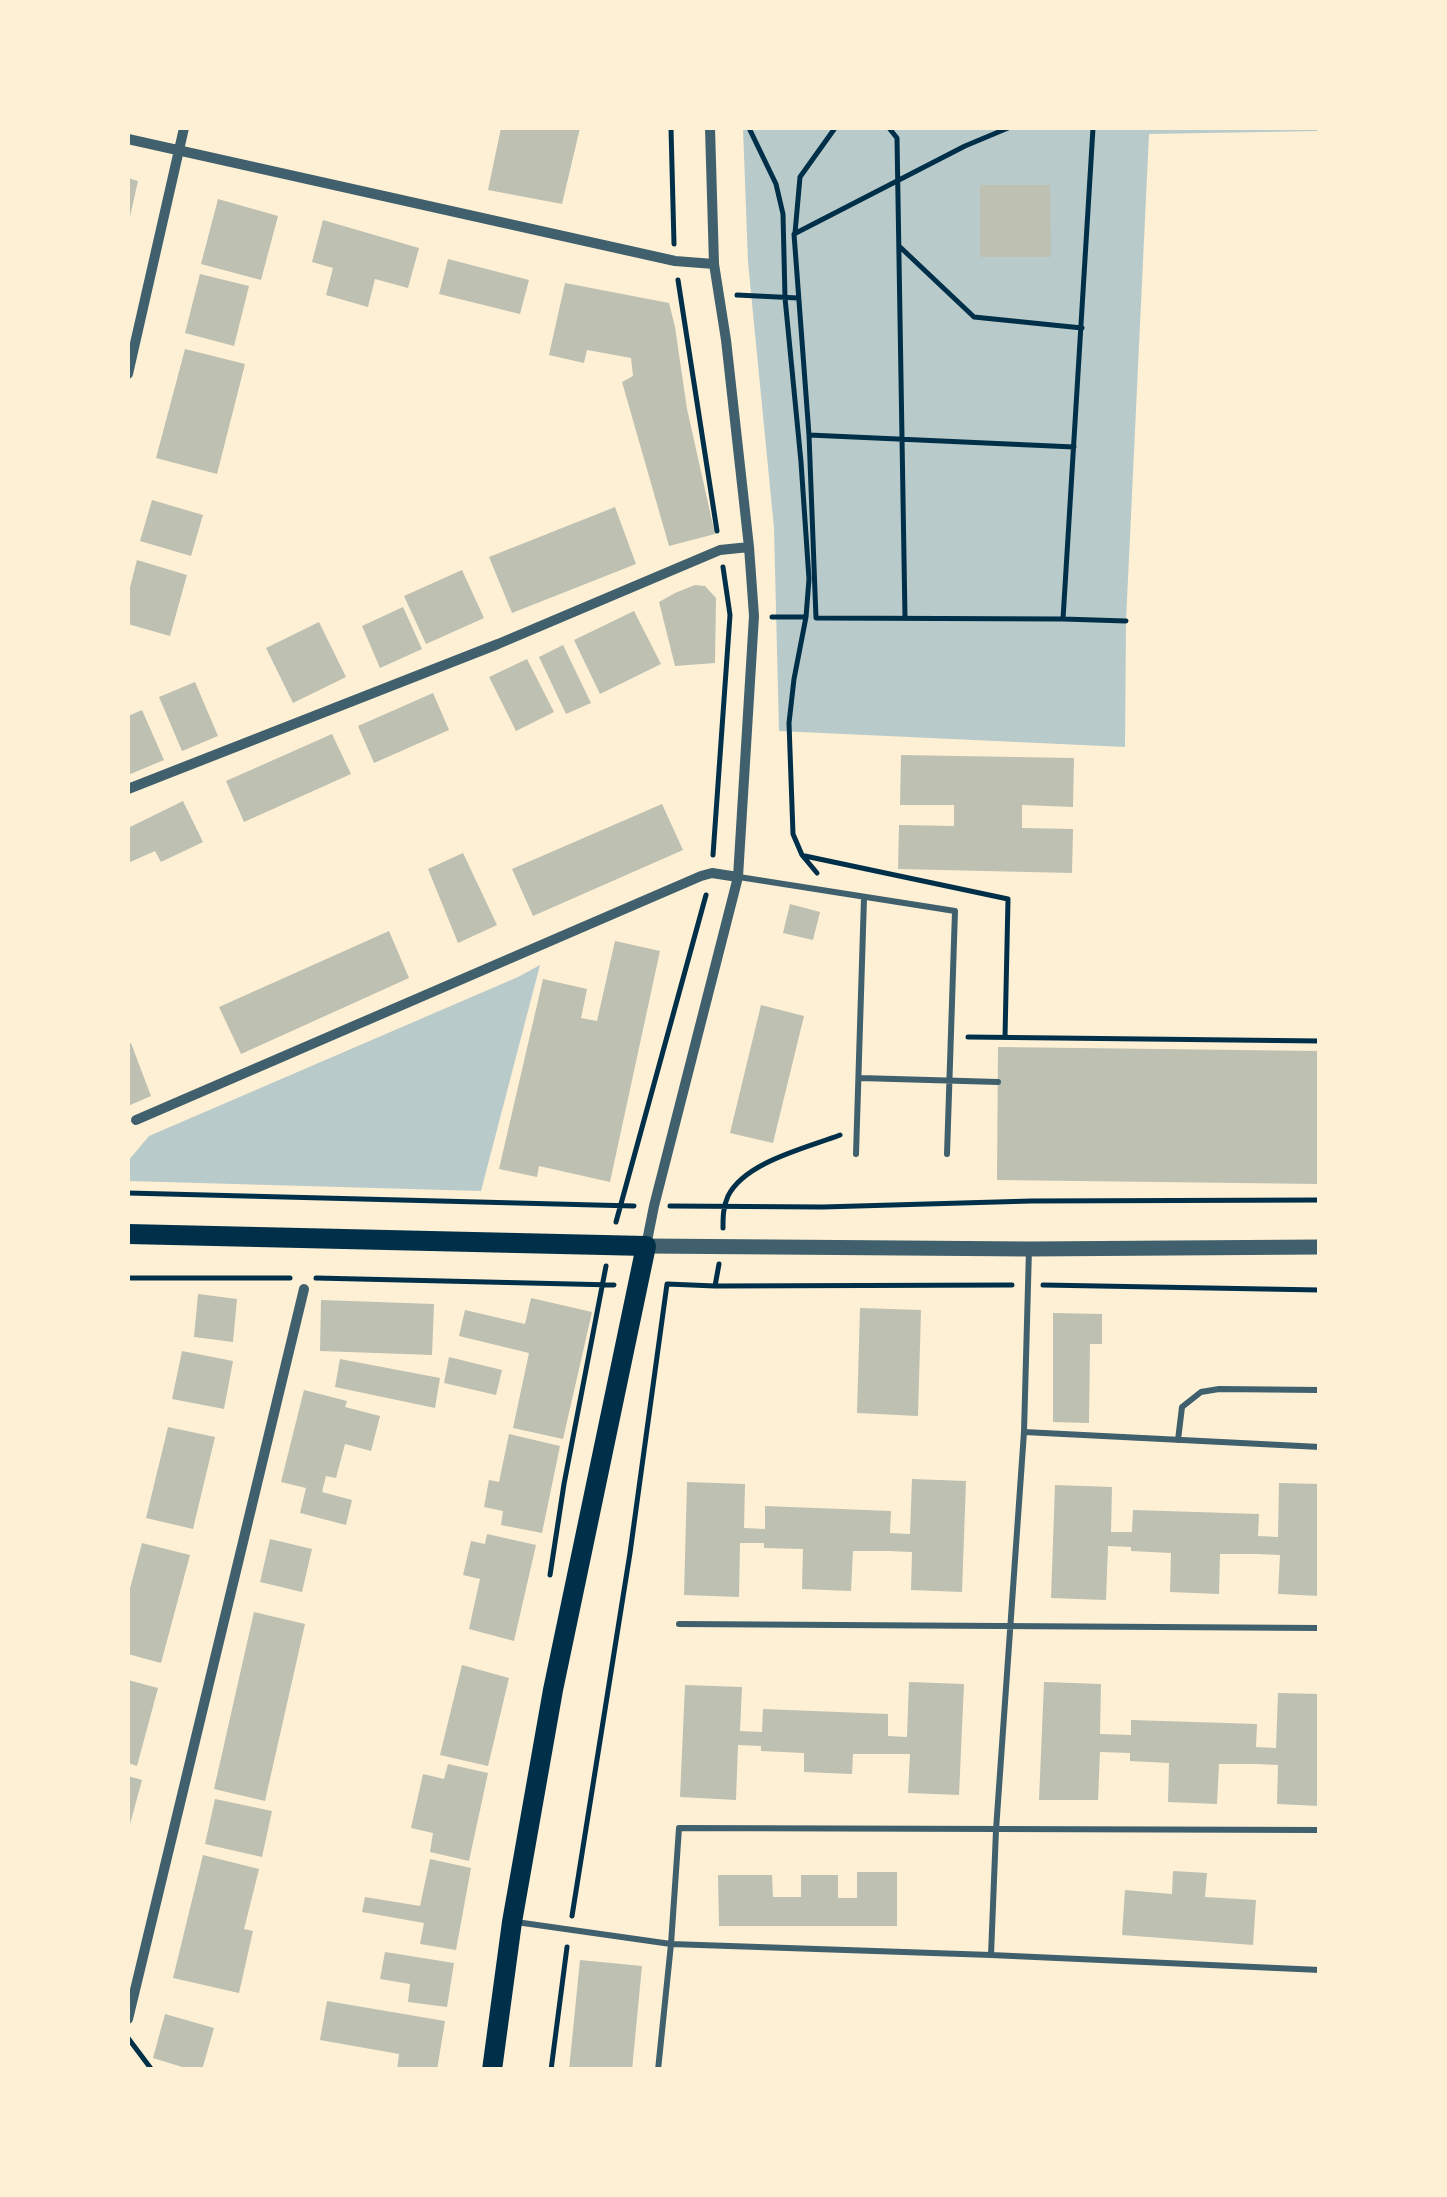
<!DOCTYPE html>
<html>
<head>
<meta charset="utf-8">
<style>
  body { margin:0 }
  #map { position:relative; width:1447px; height:2197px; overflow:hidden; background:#fdf0d5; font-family:Inter,sans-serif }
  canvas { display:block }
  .frame { position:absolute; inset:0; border:130px solid #fdf0d5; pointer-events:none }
</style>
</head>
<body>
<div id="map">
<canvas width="1447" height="2197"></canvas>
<div class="frame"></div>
</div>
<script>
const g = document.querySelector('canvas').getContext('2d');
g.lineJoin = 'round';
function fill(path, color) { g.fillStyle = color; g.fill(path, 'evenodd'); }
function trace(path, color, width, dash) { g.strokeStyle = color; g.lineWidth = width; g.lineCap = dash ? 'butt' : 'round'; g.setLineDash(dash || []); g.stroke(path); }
fill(new Path2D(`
  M743,128H1318V131L1149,134L1126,621L1125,747L779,731L774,528L748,262Z
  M540,965L481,1191L129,1181L128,1161L149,1136L518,977Z`), '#b9caca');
fill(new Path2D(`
  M501,128H580L562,204L488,190Z
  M128,178L138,181L129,221L128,220Z
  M980,185H1050L1051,257H980Z
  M218,199L278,216L261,280L201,264Z
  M323,220L419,248L408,288L375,279L368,307L326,295L333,268L312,262Z
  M448,259L529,280L520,314L439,294Z
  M200,274L249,286L234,346L185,333Z
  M565,283L669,303L675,327L687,409L715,534L669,546L622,382L633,376L631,358L587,350L584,363L549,355Z
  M185,349L245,364L217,474L156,458Z
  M152,500L203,515L191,556L140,541Z
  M615,507L636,564L512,613L489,557Z
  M137,560L187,575L170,636L128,624V595Z
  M462,570L484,618L426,644L404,596Z
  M695,585L705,586L716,598L715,663L675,666L659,602L675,593Z
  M403,607L422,649L380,668L362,626Z
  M634,611L661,664L600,694L574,640Z
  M319,622L346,677L293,703L266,648Z
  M563,645L591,703L566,714L539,657Z
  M527,659L554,712L516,731L489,677Z
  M195,682L218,736L182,751L159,697Z
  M433,693L449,730L374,763L358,726Z
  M142,710L164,760L128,775V716Z
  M332,734L351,774L244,822L226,781Z
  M901,755L1074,758L1073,807L1022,805V828L1073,829L1072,873L898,869L899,825L954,826V805H900Z
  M183,801L203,842L161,862L155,851L128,863V828Z
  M662,804L683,850L533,916L512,869Z
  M463,853L497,925L458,943L428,869Z
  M790,904L820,912L813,940L783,933Z
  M389,931L409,978L241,1054L219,1007Z
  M615,941L660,951L610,1182L539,1166L537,1177L499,1169L543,979L587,989L581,1018L597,1021Z
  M761,1005L804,1016L773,1143L730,1133Z
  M131,1043L151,1096L128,1106V1045Z
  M998,1047L1320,1051V1184L997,1180Z
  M198,1294L237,1299L233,1342L194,1337Z
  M531,1298L592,1312L563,1439L513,1428L529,1353L459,1336L465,1310L525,1324Z
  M321,1300L434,1304L432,1355L320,1351Z
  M860,1308L921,1310L918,1416L857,1413Z
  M1053,1313L1102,1314V1344H1090L1089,1423L1053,1422Z
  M182,1351L233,1361L224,1409L172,1399Z
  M449,1357L502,1370L496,1395L444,1383Z
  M340,1359L440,1378L435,1408L335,1387Z
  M304,1390L347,1401L345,1407L380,1416L371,1451L345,1444L336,1478L326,1476L322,1492L352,1500L346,1525L300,1513L306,1488L281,1482Z
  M168,1427L215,1437L193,1529L146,1518Z
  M509,1434L560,1446L542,1533L501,1525L503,1511L484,1507L489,1480L499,1482Z
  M912,1479L966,1481L962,1592L911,1590L912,1552L889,1551H853L851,1591L802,1589L803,1549L764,1548V1543H740L739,1597L684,1595L687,1482L745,1484L744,1528L765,1529V1506L891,1511L890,1533L910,1534Z
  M1279,1483L1320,1484V1596L1278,1594L1280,1555L1257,1554H1220L1219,1594L1170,1592L1171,1553L1131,1551V1547L1108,1546L1106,1600L1051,1598L1055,1485L1112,1487L1111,1532H1132L1133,1510L1259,1514L1258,1536L1278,1537Z
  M487,1534L536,1545L514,1641L469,1629L480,1579L463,1575L471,1541L485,1544Z
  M270,1539L312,1549L302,1592L260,1582Z
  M142,1543L190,1555L161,1663L128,1654V1596Z
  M254,1612L305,1624L265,1801L214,1789Z
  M462,1665L509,1678L488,1766L440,1755Z
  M128,1680L158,1688L137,1766L128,1763Z
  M909,1682L964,1684L959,1795L908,1793L910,1754H853L852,1774L804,1772V1753L761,1751V1746L738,1745L736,1800L680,1797L685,1685L742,1687L740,1731L762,1732L763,1709L888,1714V1736L907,1737Z
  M1044,1682L1101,1684L1100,1734L1131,1735V1720L1257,1724L1256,1747L1276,1748L1278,1693L1320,1694V1806L1277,1804L1278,1765L1255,1764H1219L1217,1804L1168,1802L1169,1763L1130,1761V1753L1100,1752L1098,1800H1039Z
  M448,1764L488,1773L469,1861L430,1852L433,1833L411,1828L423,1774L444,1779Z
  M128,1776L142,1780L129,1828H128Z
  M215,1799L272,1811L262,1857L205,1844Z
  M203,1855L259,1869L244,1929L253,1931L239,1993L173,1978Z
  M430,1859L471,1868L456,1950L420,1944L424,1923L362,1912L365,1897L420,1906Z
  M1173,1871L1207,1873L1205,1897L1256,1900L1253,1945L1122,1935L1125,1890L1172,1894Z
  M857,1872H897V1926H719L718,1875H772L773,1897H801V1875H838V1898H857Z
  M385,1952L454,1963L447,2007L408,2002L410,1984L380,1979Z
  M580,1960L642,1966L632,2070H569Z
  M327,2001L445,2021L437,2070H397L399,2054L320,2040Z
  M165,2014L214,2028L202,2070H192L153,2058Z`), '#bec0b2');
trace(new Path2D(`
  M671,128L674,244
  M749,128L776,184L783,214L785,298L801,462L809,579L806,617L794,679L789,723L793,834L802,855L817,873
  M889,128L897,138L905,618
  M795,233L800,177L835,128
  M899,246L974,317L1082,328
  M678,280L717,531
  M737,295L798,298
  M809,435L1074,447
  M772,617H806
  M816,618L809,435L794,234L965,146L1008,128
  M817,618L1063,619L1126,621
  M1063,619L1093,128
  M713,855L730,615L723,567
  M805,856L1008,899L1005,1037
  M968,1037L1320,1041
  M128,1193L634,1206
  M670,1206L823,1207L1031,1201L1320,1200
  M616,1222L706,895
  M723,1228C723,1217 723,1207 728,1196C745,1162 806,1148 840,1135
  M128,1278H290
  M316,1278L614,1285
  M1043,1285L1320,1290
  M715,1286L719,1264
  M550,1575L564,1484L606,1266
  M572,1916L630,1553L667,1284L715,1286L1012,1285
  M128,2038L152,2070
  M551,2070L567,1947`), '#003049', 5);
trace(new Path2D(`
  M739,877L955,911L947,1154
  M860,1078L998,1082
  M856,1154L864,898
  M1029,1249L1024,1432L1320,1447
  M1024,1432L996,1830L991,1955L671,1944L679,1828L1320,1830
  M1178,1440L1182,1407L1201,1392L1219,1389L1320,1390
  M679,1624L1320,1628
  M516,1922L671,1944L658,2070
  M991,1955L1320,1970`), '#3f606c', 6);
trace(new Path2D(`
  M128,139L675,261L714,264
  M128,374L184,128
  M128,789L498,644L720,550L749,547
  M136,1120L701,876L712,873L738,877
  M646,1246L654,1206L738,877L754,616L749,547L726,340L714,264L710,128
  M128,2019L304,1289`), '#3f606c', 10);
trace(new Path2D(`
  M646,1246L1029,1249L1320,1247`), '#3f606c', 15);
trace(new Path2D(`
  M128,1234L646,1246L553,1690L512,1922L492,2070`), '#003049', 20);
</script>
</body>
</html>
